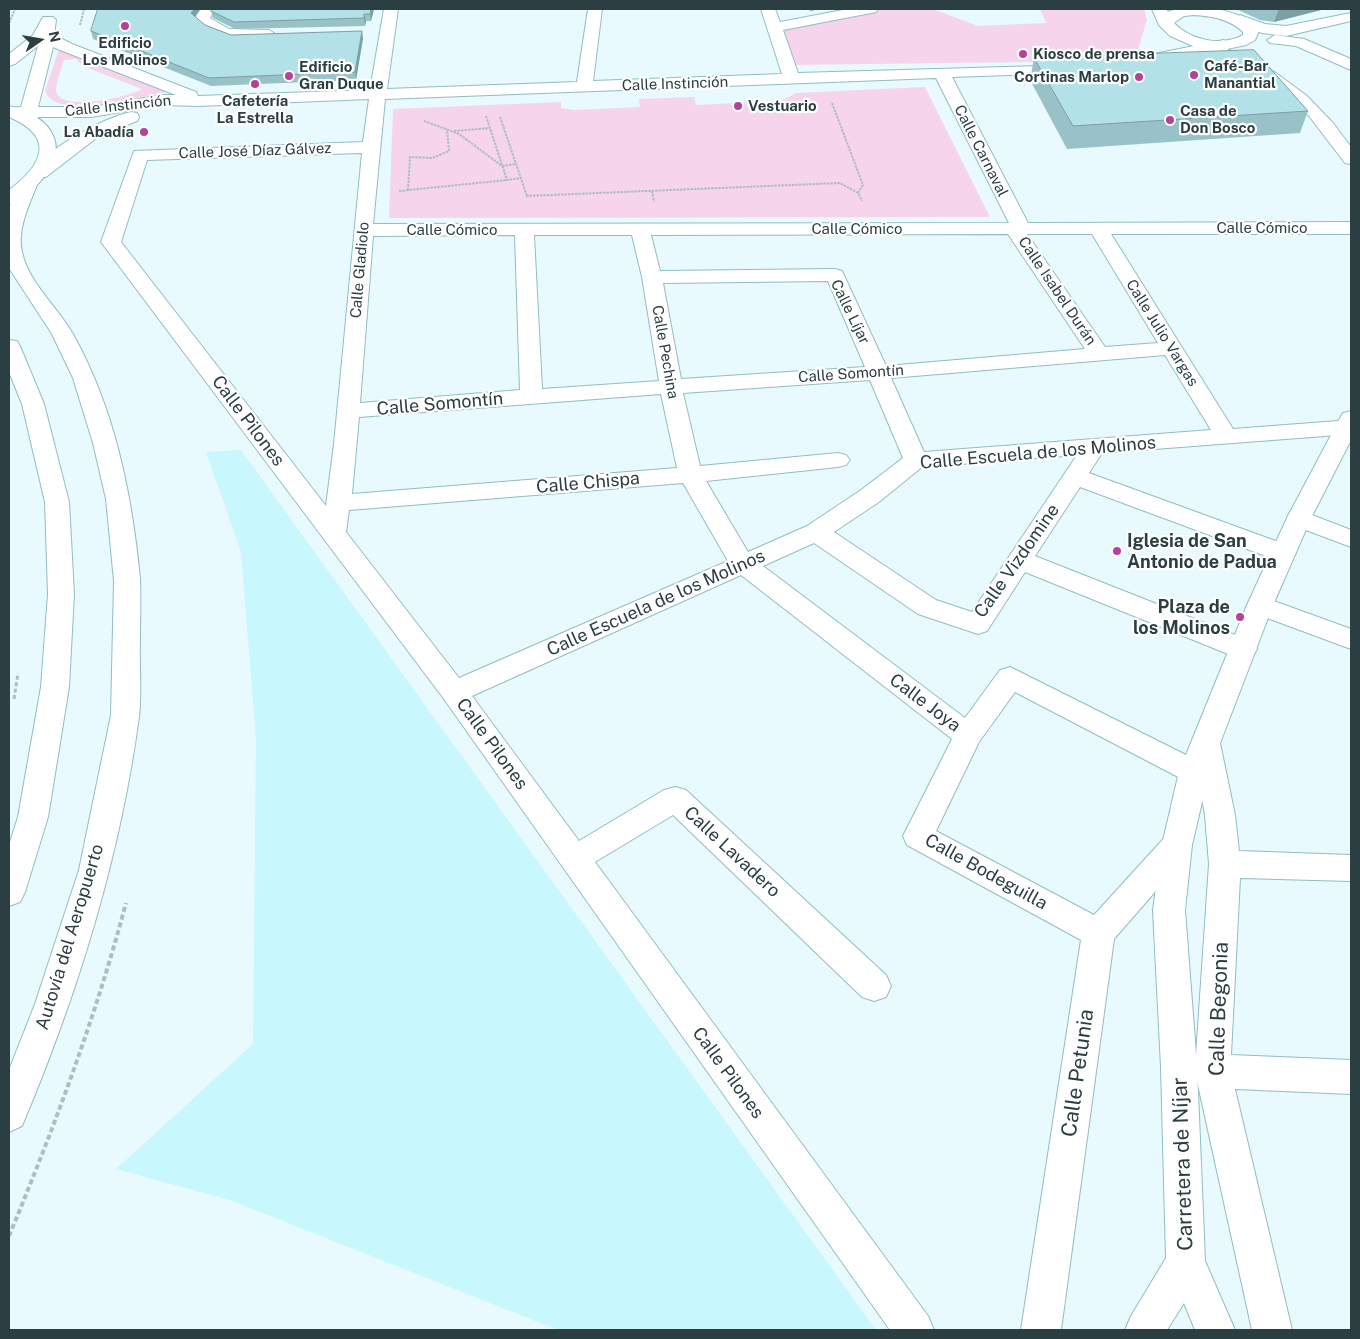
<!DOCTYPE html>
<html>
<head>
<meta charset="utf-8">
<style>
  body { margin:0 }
  #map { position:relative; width:1360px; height:1339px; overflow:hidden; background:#e8fafd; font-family:"Public Sans",sans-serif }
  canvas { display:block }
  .frame { position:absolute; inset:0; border:10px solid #2b3e41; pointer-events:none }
  .north { position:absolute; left:15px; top:15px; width:50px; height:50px; -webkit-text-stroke:4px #fff; paint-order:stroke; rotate:77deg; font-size:14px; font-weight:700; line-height:20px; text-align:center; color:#2b3e41 }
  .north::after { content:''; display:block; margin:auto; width:18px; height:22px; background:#2b3e41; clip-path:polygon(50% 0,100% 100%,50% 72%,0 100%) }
</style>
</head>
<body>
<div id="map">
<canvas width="1360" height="1339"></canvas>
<div class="frame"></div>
<div class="north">N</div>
</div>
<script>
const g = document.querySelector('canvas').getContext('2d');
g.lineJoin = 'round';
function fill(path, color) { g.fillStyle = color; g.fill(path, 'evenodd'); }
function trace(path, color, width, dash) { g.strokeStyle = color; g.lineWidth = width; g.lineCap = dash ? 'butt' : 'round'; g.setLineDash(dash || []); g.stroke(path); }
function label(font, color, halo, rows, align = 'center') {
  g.font = font + ' "Public Sans",sans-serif'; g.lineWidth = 4.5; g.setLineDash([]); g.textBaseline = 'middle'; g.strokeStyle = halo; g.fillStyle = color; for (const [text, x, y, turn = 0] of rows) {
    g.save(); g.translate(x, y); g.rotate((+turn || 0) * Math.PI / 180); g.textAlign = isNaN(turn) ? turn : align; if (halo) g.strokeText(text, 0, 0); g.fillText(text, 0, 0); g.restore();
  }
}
fill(new Path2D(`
  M241,450L876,1330H558L230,1200L116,1169L253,1044L256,739L241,552L206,452Z`), '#c9f7fe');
fill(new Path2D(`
  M871,9H933L978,26L1046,23L1040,9H1144L1147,20L1138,50L1115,61L787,65L775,27Z
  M59,49L167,92C143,96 57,122 45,91ZM76,59L83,66L142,89C130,97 56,114 56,89C56,86 62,65 64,60Z
  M925,87L990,217L389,218L393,109L561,102V108L575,110L640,107L639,99L694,97L696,105L781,101L796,93Z`), '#f6d4ec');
const minor = new Path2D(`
  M201,9H215L210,18L229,29L269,30L277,35C269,46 224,38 213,33C207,31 202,26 197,22L194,19Z
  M384,9H398L387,89L577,82L588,9H602L593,81L782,74L761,9H775L780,22L848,9H878L876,12L871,13L783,30L798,73L1075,65L1077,68L1075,71L1069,73L952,77L1028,223L1351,222V234H1111L1233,429L1351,420V434L1102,453L1089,473L1292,547L1296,553L1292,559L1283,562L1274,559L1080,487L1035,556L1253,642L1257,649L1253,656L1243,659L1233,656L1025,572L987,631L978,634L918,614L814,543L763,566L965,718L1000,670L1010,667L1194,759L1192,743L1196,735L1206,732L1216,735L1220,743L1235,815L1239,851L1351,855V881L1240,878L1231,1055L1351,1060V1094L1235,1089L1292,1330H1252L1195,1071L1209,864L1205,815L1199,782L1194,784L1184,780L1015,692L979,742L936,831L1094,915L1166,836L1177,832L1188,836L1192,845L1188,854L1114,939L1061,1330H1021L1081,940L907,845L903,836L952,739L741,575L472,696L579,841L664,790L675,787L686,790L886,975L891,986L886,997L874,1001L862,997L673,815L595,862L928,1316L934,1330H890L444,699L101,242L134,151L363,142L369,99L198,106L163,105L91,117H38L36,124H24L21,117L9,116V108L21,107L38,46L15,64L9,66V54L33,35L43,17H53L56,20L54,35L72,44L196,92L198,96L370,90ZM53,47L60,50L176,95H163L91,107H38ZM936,78L1009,223L373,224L385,99ZM362,153L334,444L326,506L121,242L147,160ZM1008,234L1085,349L886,366L842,271L835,269L660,271L651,235ZM1027,234H1092L1158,343L1105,347ZM515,235L520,390L360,403L373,236ZM534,235H632L642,277L659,381L542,389ZM828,281L865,367L681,379L663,283ZM1165,355L1211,430L924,452L891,378ZM870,380L903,458L861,490L807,526L748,552L706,481L838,467L846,465L850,460L846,455L838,453L700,466L683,393ZM661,394L677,468L352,494L359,417ZM1077,455L972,612L936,600L834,532L879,502L922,467ZM683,483L728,561L459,678L346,532L349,510Z
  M1351,13V21L1286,36L1262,33L1235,23L1232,20L1240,15L1265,24L1286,26Z
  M1275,35L1304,39L1351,59V70L1296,46L1270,43L1267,40Z
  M1224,40L1232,45L1229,48L1154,64L1146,59L1154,54Z
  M131,112L137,113L139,117L137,121L99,136L46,177H34L31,173C49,147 101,119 131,112Z
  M1299,510L1351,530V547L1290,524L1287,518L1290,512Z
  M1260,596L1351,629V649L1251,612L1247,605L1251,598Z`);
const major = new Path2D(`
  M1152,9H1166L1168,12C1192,2 1243,8 1259,31L1255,40L1246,45L1227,49L1276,73L1307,96L1333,123L1351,147V164L1345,163L1309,116L1280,91L1248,70L1170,36L1159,25ZM1194,15C1211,16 1230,19 1243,32V35C1221,47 1190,40 1174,23L1184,16Z
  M9,106C54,117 73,149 37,185C29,193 20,202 9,205V190C43,165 56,137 9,117Z
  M1351,411V440L1311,518L1273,605L1209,772L1192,845L1185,910L1197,1067L1205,1261L1235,1330H1195L1184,1303L1167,1330H1125L1131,1316L1166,1258L1161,1067L1153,910L1162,845L1179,772L1247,605L1287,518L1340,418L1343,413Z`);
const highway = new Path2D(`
  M28,180L34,181L37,185C29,205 17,229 22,252C29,284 59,308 74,336C115,410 132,495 140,578C141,598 140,618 140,638C139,664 142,692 139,717C120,858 77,996 22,1126L9,1132V1070L35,1004L79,870L111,715L114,581L106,499L93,443L73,378L52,334L9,268V208L22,181Z
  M9,340L17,341L20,346L44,404L69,502L74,594L69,687L48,817L25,892L20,902L9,906V845L18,817L41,687L48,594L45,502L22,404L9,372Z`);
trace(minor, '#90bdc4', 2);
trace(major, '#90bdc4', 2);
trace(highway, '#90bdc4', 2);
trace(new Path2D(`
  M9,23L15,9
  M80,25L84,9
  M832,103L863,185L858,193
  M486,116L507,180L521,178
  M500,117L527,196
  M424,121L459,134L502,166L516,164
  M454,131L490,128
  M408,190L410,157L432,158L449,151L447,129
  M399,191L507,180
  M652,191L654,202
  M526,196L840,183L858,193L862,201`), '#acbec1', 2, [2.5, 1]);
trace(new Path2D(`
  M14,699L18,673`), '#acbec1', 3, [4, 2.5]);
trace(new Path2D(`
  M9,1236C54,1128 96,1016 126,903`), '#acbec1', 4, [5, 3]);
fill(minor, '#fff');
fill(major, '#fff');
fill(highway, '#fff');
fill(new Path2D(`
  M374,9L371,21H366L365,26L235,29L213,18L211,11Z
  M1236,9H1325L1274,22L1260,20Z
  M195,17L205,25L231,35L363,38L356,80L211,86L93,39L91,31Z
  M1034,58L1308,111L1300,133L1067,149L1030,80Z`), '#99c2c8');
fill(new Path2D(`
  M194,9H200L193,20L191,13Z
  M371,9H374L371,21L370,14Z
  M810,9H822L810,11Z
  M1279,9H1325L1274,22Z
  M364,14L366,21L365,26L364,18Z
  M362,31L363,38L356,80L355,72Z`), '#7d9ea2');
const building = new Path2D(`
  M98,9H194L191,13L205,25L231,35L362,31L355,72L209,78L91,31Z
  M212,9H371L370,14H364V18L234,22L211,11Z
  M1254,50L1308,111L1073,126L1034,58Z`);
fill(building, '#b2e1e8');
trace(building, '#7d9ea2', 1);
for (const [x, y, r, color] of [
  [125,26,5,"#b3429d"],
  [1023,54,5,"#b3429d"],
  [1194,75,5,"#b3429d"],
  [289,76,5,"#b3429d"],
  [1139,77,5,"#b3429d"],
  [255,84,5,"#b3429d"],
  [738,106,5,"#b3429d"],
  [1170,120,5,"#b3429d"],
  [144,132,5,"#b3429d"],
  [1117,551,5,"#b3429d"],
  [1240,617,5,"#b3429d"]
]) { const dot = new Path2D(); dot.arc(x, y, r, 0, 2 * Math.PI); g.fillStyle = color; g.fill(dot); trace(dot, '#fff', 2); }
label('bold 15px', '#2b3e41', '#fff', [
  ["Edificio",125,43,"center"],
  ["Los Molinos",125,60,"center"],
  ["Kiosco de prensa",1033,54],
  ["Café-Bar",1204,66],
  ["Manantial",1204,83],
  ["Edificio",299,67],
  ["Gran Duque",299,84],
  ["Cortinas Marlop",1129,77,"right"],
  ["Cafetería",255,101,"center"],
  ["La Estrella",255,118,"center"],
  ["Vestuario",748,106],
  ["Casa de",1180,111],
  ["Don Bosco",1180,128],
  ["La Abadía",134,132,"right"]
], 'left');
label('15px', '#2b3e41', '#fff', [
  ["Calle Instinción",675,84,-2],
  ["Calle Instinción",118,106,-6],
  ["Calle José Díaz Gálvez",255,151,-2],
  ["Calle Carnaval",981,151,63],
  ["Calle Cómico",1262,228],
  ["Calle Cómico",857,229],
  ["Calle Cómico",452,230],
  ["Calle Gladiolo",360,270,-85],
  ["Calle Isabel Durán",1057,291,56],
  ["Calle Líjar",850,312,64],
  ["Calle Julio Vargas",1162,333,58],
  ["Calle Pechina",665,352,80],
  ["Calle Somontín",851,374,-4]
]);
label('18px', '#2b3e41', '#fff', [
  ["Calle Somontín",440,404,-5],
  ["Calle Pilones",248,421,53],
  ["Calle Escuela de los Molinos",1038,453,-5],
  ["Calle Chispa",588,483,-5],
  ["Calle Vizdomine",1017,561,-55],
  ["Calle Escuela de los Molinos",656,603,-24],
  ["Calle Joya",925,703,37],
  ["Calle Pilones",492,744,54],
  ["Calle Lavadero",732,852,43],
  ["Calle Bodeguilla",986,872,29],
  ["Autovía del Aeropuerto",70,937,-73],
  ["Calle Pilones",728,1073,54]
]);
label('bold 18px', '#2b3e41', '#fff', [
  ["Iglesia de San",1127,541],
  ["Antonio de Padua",1127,562],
  ["Plaza de",1230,607,"right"],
  ["los Molinos",1230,628,"right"]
], 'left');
label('21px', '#2b3e41', '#fff', [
  ["Calle Begonia",1219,1009,-88],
  ["Calle Petunia",1078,1073,-82],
  ["Carretera de Níjar",1183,1164,-92]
]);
</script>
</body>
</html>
